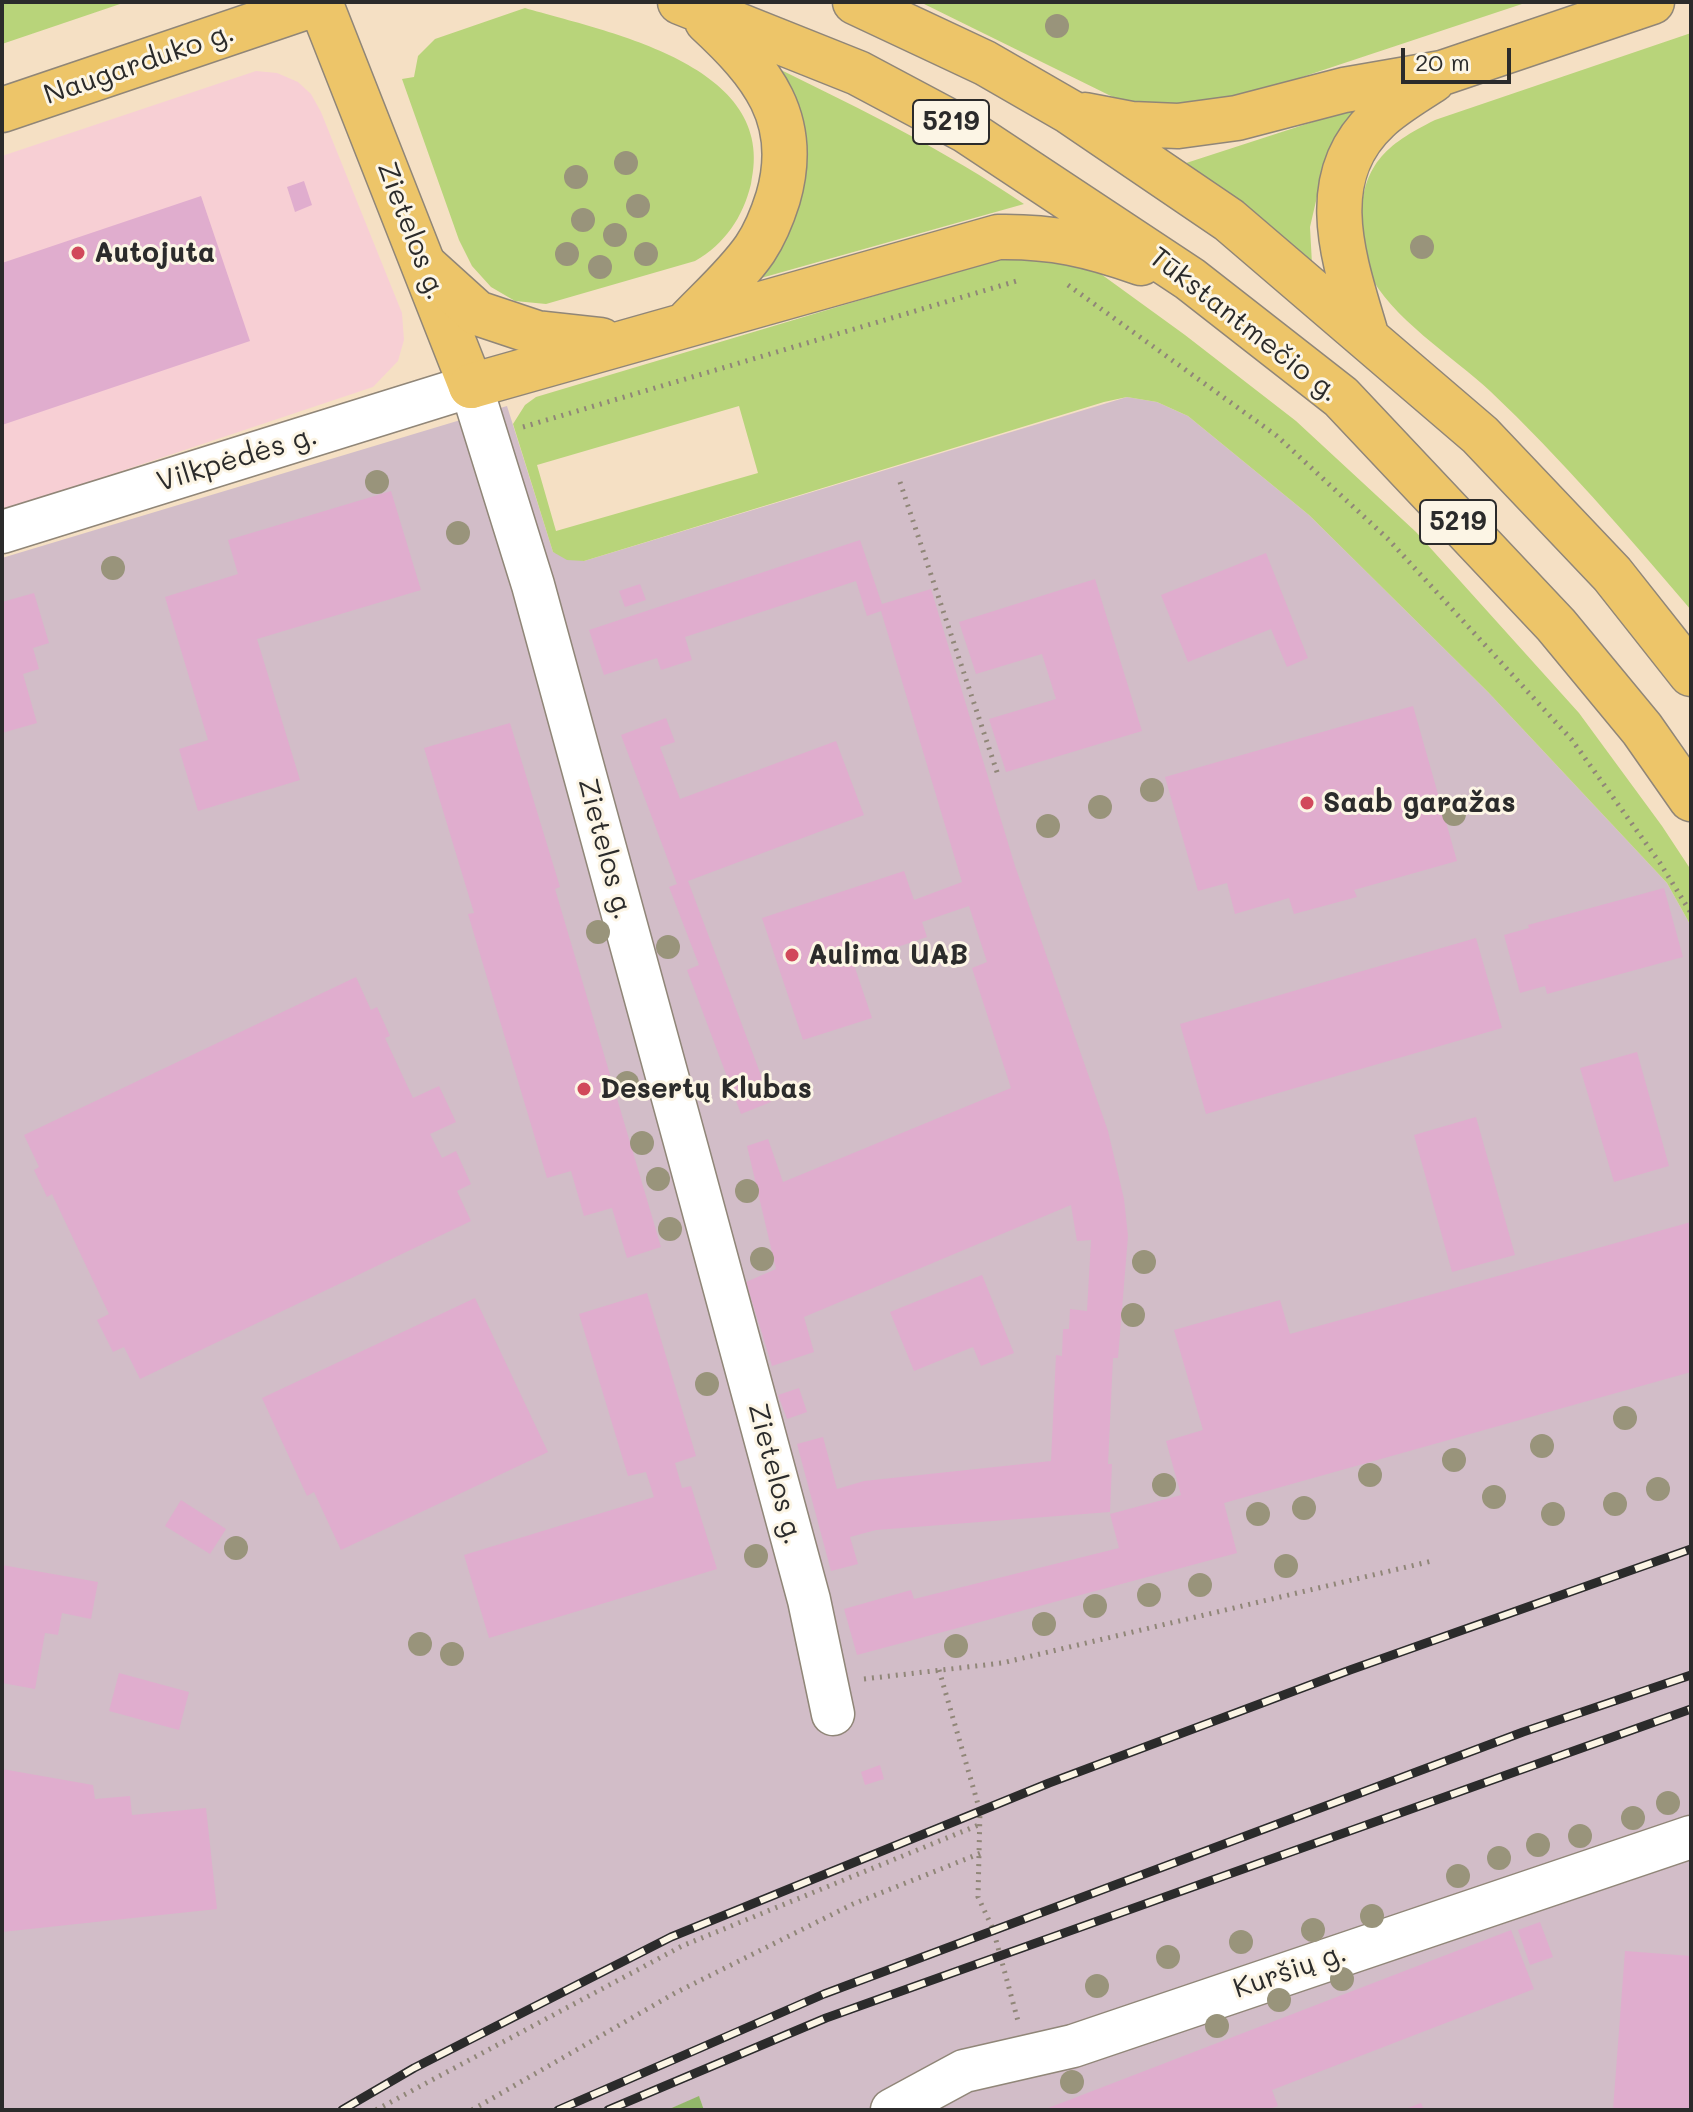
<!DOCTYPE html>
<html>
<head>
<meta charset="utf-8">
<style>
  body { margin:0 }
  #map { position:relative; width:1693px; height:2112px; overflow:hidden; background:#f5e0c4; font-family:Mali,sans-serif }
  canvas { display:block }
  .frame { position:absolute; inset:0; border:4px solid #2b2b2b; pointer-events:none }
  .scale { position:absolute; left:1401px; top:48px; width:110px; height:36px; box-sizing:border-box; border:4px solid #2b2b2b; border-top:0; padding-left:10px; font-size:24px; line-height:28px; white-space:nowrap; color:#2b2b2b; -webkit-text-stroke:6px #fcf5e5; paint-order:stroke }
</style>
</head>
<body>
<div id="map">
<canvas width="1693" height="2112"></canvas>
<div class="frame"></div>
<div class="scale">20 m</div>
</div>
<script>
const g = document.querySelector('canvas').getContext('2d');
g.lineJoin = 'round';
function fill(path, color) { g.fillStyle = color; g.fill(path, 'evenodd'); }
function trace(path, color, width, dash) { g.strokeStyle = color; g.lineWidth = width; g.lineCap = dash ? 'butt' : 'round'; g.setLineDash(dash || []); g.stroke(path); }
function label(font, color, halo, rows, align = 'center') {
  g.font = font + ' Mali,sans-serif'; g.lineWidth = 6; g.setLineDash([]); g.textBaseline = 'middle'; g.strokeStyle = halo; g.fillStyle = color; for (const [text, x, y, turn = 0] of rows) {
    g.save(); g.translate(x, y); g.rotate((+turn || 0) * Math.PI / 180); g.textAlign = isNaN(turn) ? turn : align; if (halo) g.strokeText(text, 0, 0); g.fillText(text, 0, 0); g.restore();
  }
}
fill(new Path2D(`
  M256,71L277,73L298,82L311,94L321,112L402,313L404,340L398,361L373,387L2,511V156Z`), '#f7cfd4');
fill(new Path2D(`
  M1127,397L1157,402L1188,416L1309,515L1488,692L1667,883L1691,926V2110H704L699,2097L667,2110H2V558L507,406L553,552L584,561Z`), '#d2bdc8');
fill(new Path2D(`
  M2,2H126L2,44Z
  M920,2H1528L1230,101L1179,113L1119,100Z
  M525,8C606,32 780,64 751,184C743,217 725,244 695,261L546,304L515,301L491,287L472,266L459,240L402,79L414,77L418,56L435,39Z
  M1691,33V610C1626,534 1562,459 1490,391C1454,357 1389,317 1369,272C1362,256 1361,242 1361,225C1361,165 1385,145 1435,120Z
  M779,69C863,110 946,151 1024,204L754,280Z
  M1368,104L1325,162L1310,227L1312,264L1180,165Z
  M1030,255L1094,269L1185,335L1296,421L1416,532L1579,713L1662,826L1691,870V926L1667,883L1488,692L1309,515L1188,416L1157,402L1127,397L1104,402L584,561L567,560L553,552L513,424L525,405L536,397L991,261ZM739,406L758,473L556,531L537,465Z`), '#b8d47a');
fill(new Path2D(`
  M699,2096L704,2110H667Z`), '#92b66a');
fill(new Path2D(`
  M304,181L312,205L295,212L287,187Z
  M201,196L250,341L2,425V263Z
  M391,491L421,590L257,639L300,780L198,811L179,749L208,740L165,597L238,574L228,540Z
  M860,540L882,604L931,589L1015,866L1108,1131L1124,1199L1128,1236L1118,1358H1113L1108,1464H1112L1110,1512L876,1530L850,1537L858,1564L831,1571L797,1444L823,1437L837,1489L864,1481L1051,1461L1056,1355L1062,1356L1063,1329H1069L1070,1309L1087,1311L1091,1240L1077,1241L1071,1205L804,1317L814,1352L772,1366L746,1282L776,1269L747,1146L768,1139L783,1182L1011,1088L972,968L987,962L969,906L922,922L927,937L853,962L872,1018L803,1040L762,918L904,871L914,900L962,882L881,611L867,616L856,581L685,637L692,660L661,670L657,658L604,675L589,630Z
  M1266,553L1308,658L1287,667L1271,629L1188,662L1161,595Z
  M1095,579L1142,731L1006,772L989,719L1056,699L1042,654L976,674L959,622Z
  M640,584L646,600L625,607L619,591Z
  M34,593L49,643L33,648L39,669L23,674L37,723L2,733V602Z
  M1413,706L1457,861L1354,890L1357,897L1294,914L1289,898L1235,914L1227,883L1198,891L1165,777Z
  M666,718L675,742L660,747L680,799L836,741L864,815L688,881L771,1102L741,1114L687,970L699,965L669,887L677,884L621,735Z
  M510,723L560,887L555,889L661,1247L627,1258L612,1208L584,1216L571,1171L547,1178L468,914L474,913L424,748Z
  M1664,888L1683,957L1547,994L1545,986L1520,993L1504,935L1529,928L1528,925Z
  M1476,938L1502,1028L1206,1114L1180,1024Z
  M356,977L371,1010L377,1007L390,1036L385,1038L413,1098L439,1086L456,1122L430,1134L442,1158L456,1151L471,1184L457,1191L471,1221L140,1379L124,1347L113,1352L97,1320L109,1314L52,1194L47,1197L34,1170L39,1167L24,1135Z
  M1637,1052L1669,1166L1614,1182L1580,1068Z
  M1476,1117L1515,1255L1452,1272L1414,1135Z
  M1691,1222V1372L1224,1503L1237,1553L857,1655L844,1609L911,1590L914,1599L1119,1548L1110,1514L1181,1495L1166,1441L1203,1430L1174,1330L1280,1300L1290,1334Z
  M982,1275L1014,1353L981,1366L973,1347L914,1371L890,1312Z
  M647,1293L696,1456L675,1463L682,1488L691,1486L717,1569L489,1638L464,1555L654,1497L646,1472L628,1476L579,1314Z
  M475,1298L548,1452L341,1550L314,1492L307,1496L262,1398Z
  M799,1388L807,1412L787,1419L778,1395Z
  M181,1500L226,1529L210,1554L165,1526Z
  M2,1565L98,1582L91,1619L62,1613L58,1635L45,1633L35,1689L2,1683Z
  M119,1673L189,1692L179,1730L109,1711Z
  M880,1765L884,1779L865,1785L861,1772Z
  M2,1769L93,1785L95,1799L130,1796L132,1815L206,1808L217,1909L2,1932Z
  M1540,1922L1553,1957L1530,1965L1518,1930Z
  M1511,1930L1534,1989L1272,2090L1278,2106L1266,2110H1043Z
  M1625,1951L1691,1956V2110H1613Z
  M1421,2103L1424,2110H1403Z`), '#e0adce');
const minor = new Path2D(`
  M2,532L471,386L533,585L687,1149L809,1600L833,1714
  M892,2110L964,2071L1073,2046L1691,1837`);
const major = new Path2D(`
  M320,2L471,386
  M2,110L321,2`);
const highway = new Path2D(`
  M680,2L858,73L965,130L1190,279L1341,397L1556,625L1642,729L1691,799
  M855,2L985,63L1070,112L1229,220L1480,435L1612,574L1691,674
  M1085,115L1132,124L1178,126L1237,118L1344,90L1442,73L1652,2
  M425,266L477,313L537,333L601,340
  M688,322C711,298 737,275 755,249C765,234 773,214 778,198C801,119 762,72 707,21
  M1367,338C1346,265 1312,180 1378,119C1394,104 1415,92 1433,80
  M471,386L998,237C1052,236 1090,245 1141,263`);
trace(minor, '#908678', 45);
trace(major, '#908678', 47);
trace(highway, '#908678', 47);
trace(new Path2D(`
  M1068,285L1277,436L1388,539L1572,740L1660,863L1691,913
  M523,427L1020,280
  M900,482L998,775
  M939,1670L980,1811L978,1897L993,1929L1018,2021
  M864,1679L1002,1663L1432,1561
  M376,2110L682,1946L981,1824
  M472,2110L675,1993L853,1904L981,1853`), '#908678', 5, [2, 6]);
trace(minor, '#fff', 42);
trace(major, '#edc569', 44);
trace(highway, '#edc569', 44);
const rail = new Path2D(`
  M342,2110L414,2068L671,1937L1049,1783L1350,1670L1691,1549
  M558,2110L824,1994L1523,1732L1691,1675
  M608,2110L826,2018L1691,1709`);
trace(rail, '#2b2b2b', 9);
trace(rail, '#fcf5e5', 6, [18]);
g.fillStyle = '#99947b';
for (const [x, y] of [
  [1057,26],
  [626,163],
  [576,177],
  [638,206],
  [583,220],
  [615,235],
  [1422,247],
  [567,254],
  [646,254],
  [600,267],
  [377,482],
  [458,533],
  [113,568],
  [1152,790],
  [1100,807],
  [1454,814],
  [1048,826],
  [598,932],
  [668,947],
  [627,1083],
  [642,1143],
  [658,1179],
  [747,1191],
  [670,1229],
  [762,1259],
  [1144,1262],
  [1133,1315],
  [707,1384],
  [1625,1418],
  [1542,1446],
  [1454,1460],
  [1370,1475],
  [1164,1485],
  [1658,1489],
  [1494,1497],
  [1615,1504],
  [1304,1508],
  [1258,1514],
  [1553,1514],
  [236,1548],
  [756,1556],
  [1286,1566],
  [1200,1585],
  [1149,1595],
  [1095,1606],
  [1044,1624],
  [420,1644],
  [956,1646],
  [452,1654],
  [1668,1803],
  [1633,1818],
  [1580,1836],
  [1538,1845],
  [1499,1858],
  [1458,1876],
  [1372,1916],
  [1313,1930],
  [1241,1942],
  [1168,1957],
  [1342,1979],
  [1097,1986],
  [1279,2000],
  [1217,2026],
  [1072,2082]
]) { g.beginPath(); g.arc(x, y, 12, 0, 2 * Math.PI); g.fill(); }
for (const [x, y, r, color] of [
  [78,253,8,"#d1495b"],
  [1307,803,8,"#d1495b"],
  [792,955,8,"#d1495b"],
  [584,1089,8,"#d1495b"]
]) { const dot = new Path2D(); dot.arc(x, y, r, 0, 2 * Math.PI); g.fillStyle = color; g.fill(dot); trace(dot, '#fcf5e5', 3); }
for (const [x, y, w] of [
  [951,122,76],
  [1458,522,76]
]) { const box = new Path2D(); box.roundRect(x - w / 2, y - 22, w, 44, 6); g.fillStyle = '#fcf5e5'; g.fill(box); trace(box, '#2b2b2b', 2); }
label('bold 26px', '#2b2b2b', null, [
  ["5219",951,122],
  ["5219",1458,522]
]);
label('28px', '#2b2b2b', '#fcf5e5', [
  ["Naugarduko g.",139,64,-19],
  ["Zietelos g.",411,231,69],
  ["Tūkstantmečio g.",1244,325,38],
  ["Vilkpėdės g.",237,459,-17],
  ["Zietelos g.",605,849,75],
  ["Zietelos g.",775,1474,75],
  ["Kuršių g.",1290,1971,-19]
]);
label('bold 28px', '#2b2b2b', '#fcf5e5', [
  ["Autojuta",94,253],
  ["Saab garažas",1323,803],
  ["Aulima UAB",808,955],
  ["Desertų Klubas",600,1089]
], 'left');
</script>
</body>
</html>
